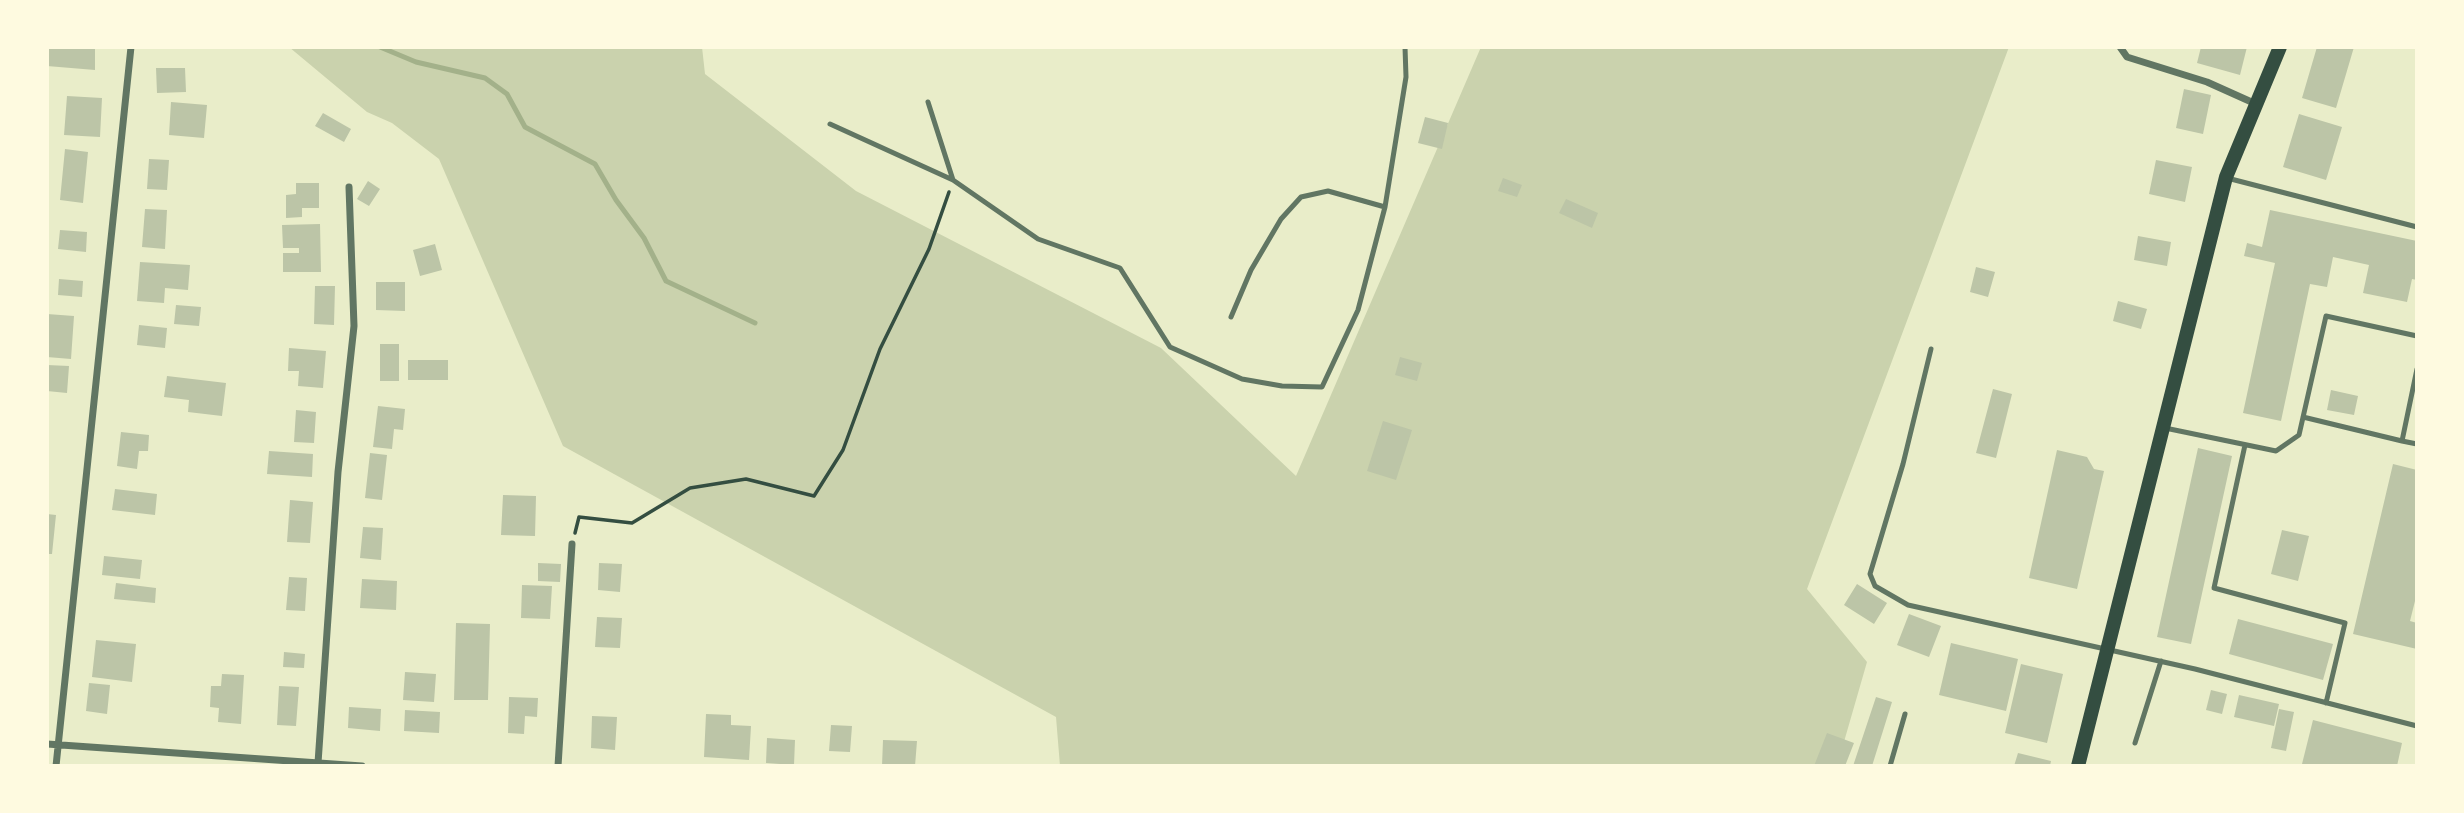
<!DOCTYPE html>
<html>
<head>
<meta charset="utf-8">
<style>
  body { margin:0 }
  #map { position:relative; width:2464px; height:813px; overflow:hidden; background:#e9edc9; font-family:"Nunito Sans",sans-serif }
  canvas { display:block }
  .frame { position:absolute; inset:0; border:49px solid #fefae0; pointer-events:none }
</style>
</head>
<body>
<div id="map">
<canvas width="2464" height="813"></canvas>
<div class="frame"></div>
</div>
<script>
const g = document.querySelector('canvas').getContext('2d');
g.lineJoin = 'round';
function fill(path, color) { g.fillStyle = color; g.fill(path, 'evenodd'); }
function trace(path, color, width, dash) { g.strokeStyle = color; g.lineWidth = width; g.lineCap = dash ? 'butt' : 'round'; g.setLineDash(dash || []); g.stroke(path); }
fill(new Path2D(`
  M289,47H702L705,74L856,191L1161,348L1296,476L1481,47H2009L1807,589L1867,662L1837,766H1060L1056,717L563,446L439,159L392,123L367,112Z`), '#cad2ad');
trace(new Path2D(`
  M380,47L416,62L485,78L507,94L525,127L595,164L616,200L644,238L666,281L755,323`), '#a3b18a', 5);
fill(new Path2D(`
  M47,47H95V70L47,66Z
  M2201,47H2247L2240,75L2197,63Z
  M2317,47H2354L2336,108L2302,98Z
  M156,68H185L186,92L157,93Z
  M2184,89L2211,95L2203,134L2176,128Z
  M67,96L102,98L100,137L64,135Z
  M171,102L207,105L204,138L169,135Z
  M323,113L351,129L344,142L315,126Z
  M2299,114L2342,127L2326,180L2283,167Z
  M1425,117L1448,123L1442,149L1418,143Z
  M65,149L88,152L83,203L60,200Z
  M149,159L169,160L167,190L147,189Z
  M2156,160L2192,167L2185,202L2149,194Z
  M1503,178L1522,185L1517,197L1498,191Z
  M368,181L380,189L369,206L357,199Z
  M296,183H319V208H302V217L286,218V195L296,194Z
  M1566,199L1598,213L1592,228L1559,213Z
  M145,209L167,210L165,249L142,247Z
  M2270,210L2417,241V280L2412,279L2407,302L2363,293L2369,265L2333,257L2327,287L2310,284L2281,421L2243,413L2275,263L2244,256L2247,243L2262,247Z
  M320,224L321,272H283V253H299V248H283L282,225Z
  M60,230L87,232L86,252L58,249Z
  M2138,236L2171,242L2167,266L2134,260Z
  M435,244L442,270L420,276L413,250Z
  M140,262L190,265L188,290L165,288L164,303L137,301Z
  M1976,267L1995,272L1988,297L1970,292Z
  M59,279L83,281L82,297L58,295Z
  M376,282H405V311L376,310Z
  M315,286H335L334,325L314,324Z
  M2118,301L2147,309L2141,329L2113,321Z
  M176,305L201,307L199,326L174,324Z
  M47,314L74,316L71,359L47,357Z
  M139,325L167,328L165,348L137,345Z
  M380,344H399V381H380Z
  M289,348L326,351L323,388L298,386L299,371H288Z
  M1400,357L1422,363L1417,381L1395,375Z
  M408,360H448V380H408Z
  M47,365L69,366L67,393L47,391Z
  M167,376L226,383L222,416L188,412L189,400L164,397Z
  M1993,389L2012,394L1996,458L1976,453Z
  M2331,390L2358,396L2354,415L2327,410Z
  M378,406L405,409L403,430L394,429L392,449L373,447Z
  M296,410L316,412L314,443L294,442Z
  M1383,421L1412,430L1396,480L1367,471Z
  M121,432L149,435L148,451H139L137,469L117,466Z
  M2198,448L2232,456L2191,644L2157,637Z
  M2057,450L2087,457L2094,469L2104,471L2077,589L2029,578Z
  M269,451L313,454L312,477L267,474Z
  M370,453L387,455L382,500L365,498Z
  M2393,464L2417,470V593L2410,621L2417,623V649L2353,634Z
  M115,489L157,494L155,515L112,510Z
  M503,495L536,496L535,536L501,535Z
  M290,500L313,502L310,543L287,542Z
  M47,514L56,515L52,554H47Z
  M363,527L383,528L381,560L360,558Z
  M2282,530L2309,536L2298,581L2271,574Z
  M104,556L142,560L140,579L102,575Z
  M538,563L561,564L560,582L538,581Z
  M599,563L622,564L620,592L598,590Z
  M289,577L307,578L305,611L286,610Z
  M362,579L397,581L396,610L360,608Z
  M116,583L156,588L155,603L114,599Z
  M1857,584L1887,603L1874,624L1844,605Z
  M522,585L552,586L550,619L521,618Z
  M1909,614L1941,626L1929,657L1897,645Z
  M597,617L622,618L620,648L595,647Z
  M2238,619L2333,644L2323,680L2229,654Z
  M456,623L490,624L488,700H454Z
  M96,640L136,644L132,682L92,677Z
  M1951,643L2018,659L2006,711L1939,695Z
  M284,652L305,654L304,668L283,667Z
  M2021,664L2063,674L2047,743L2005,733Z
  M405,672L436,674L434,702L403,700Z
  M222,674L244,675L241,724L218,722L219,708L210,707L211,686H221Z
  M89,683L110,685L107,714L86,711Z
  M279,686L299,687L296,726L277,725Z
  M2211,690L2227,694L2222,714L2206,710Z
  M2239,695L2279,704L2274,726L2234,717Z
  M509,697L538,698L537,717L525,716L524,734L508,733Z
  M1876,697L1892,702L1872,766H1853Z
  M349,707L381,709L380,731L348,728Z
  M2279,709L2294,712L2286,751L2271,748Z
  M405,710L440,712L439,733L404,731Z
  M706,714L731,715V725L751,726L749,760L704,757Z
  M592,716L617,717L615,750L591,748Z
  M2313,720L2402,743L2397,766L2302,764Z
  M831,725L852,726L850,752L829,751Z
  M1827,733L1854,743L1845,766H1814Z
  M767,738L795,740L794,765L766,763Z
  M883,740L917,741L915,766H882Z
  M2018,753L2051,761L2050,766H2014Z`), '#bcc5a7');
trace(new Path2D(`
  M575,533L579,517L632,523L690,488L746,479L814,496L843,450L880,349L929,249L949,192`), '#344e41', 3.5);
trace(new Path2D(`
  M928,102L953,180
  M830,124L953,180L1038,239L1120,268L1170,347L1242,379L1282,386L1322,387L1358,310L1385,207
  M2227,178L2417,227
  M1231,317L1251,270L1281,219L1301,197L1328,191L1385,207L1406,77L1405,47
  M1931,349L1903,464L1870,574L1875,586L1908,605L2195,669L2417,726
  M2417,369L2402,441L2417,444
  M2303,417L2402,441
  M2165,428L2276,451L2299,435L2326,316L2417,336
  M2245,445L2214,588L2345,623L2326,703
  M2135,743L2161,661
  M1890,766L1905,714`), '#617663', 5);
trace(new Path2D(`
  M2120,47L2127,57L2207,82L2256,104
  M47,744L362,766
  M318,763L338,472L354,326L349,187
  M56,766L131,47
  M558,766L572,544`), '#617663', 7);
trace(new Path2D(`
  M2078,766L2226,177L2280,47`), '#344e41', 14);
</script>
</body>
</html>
